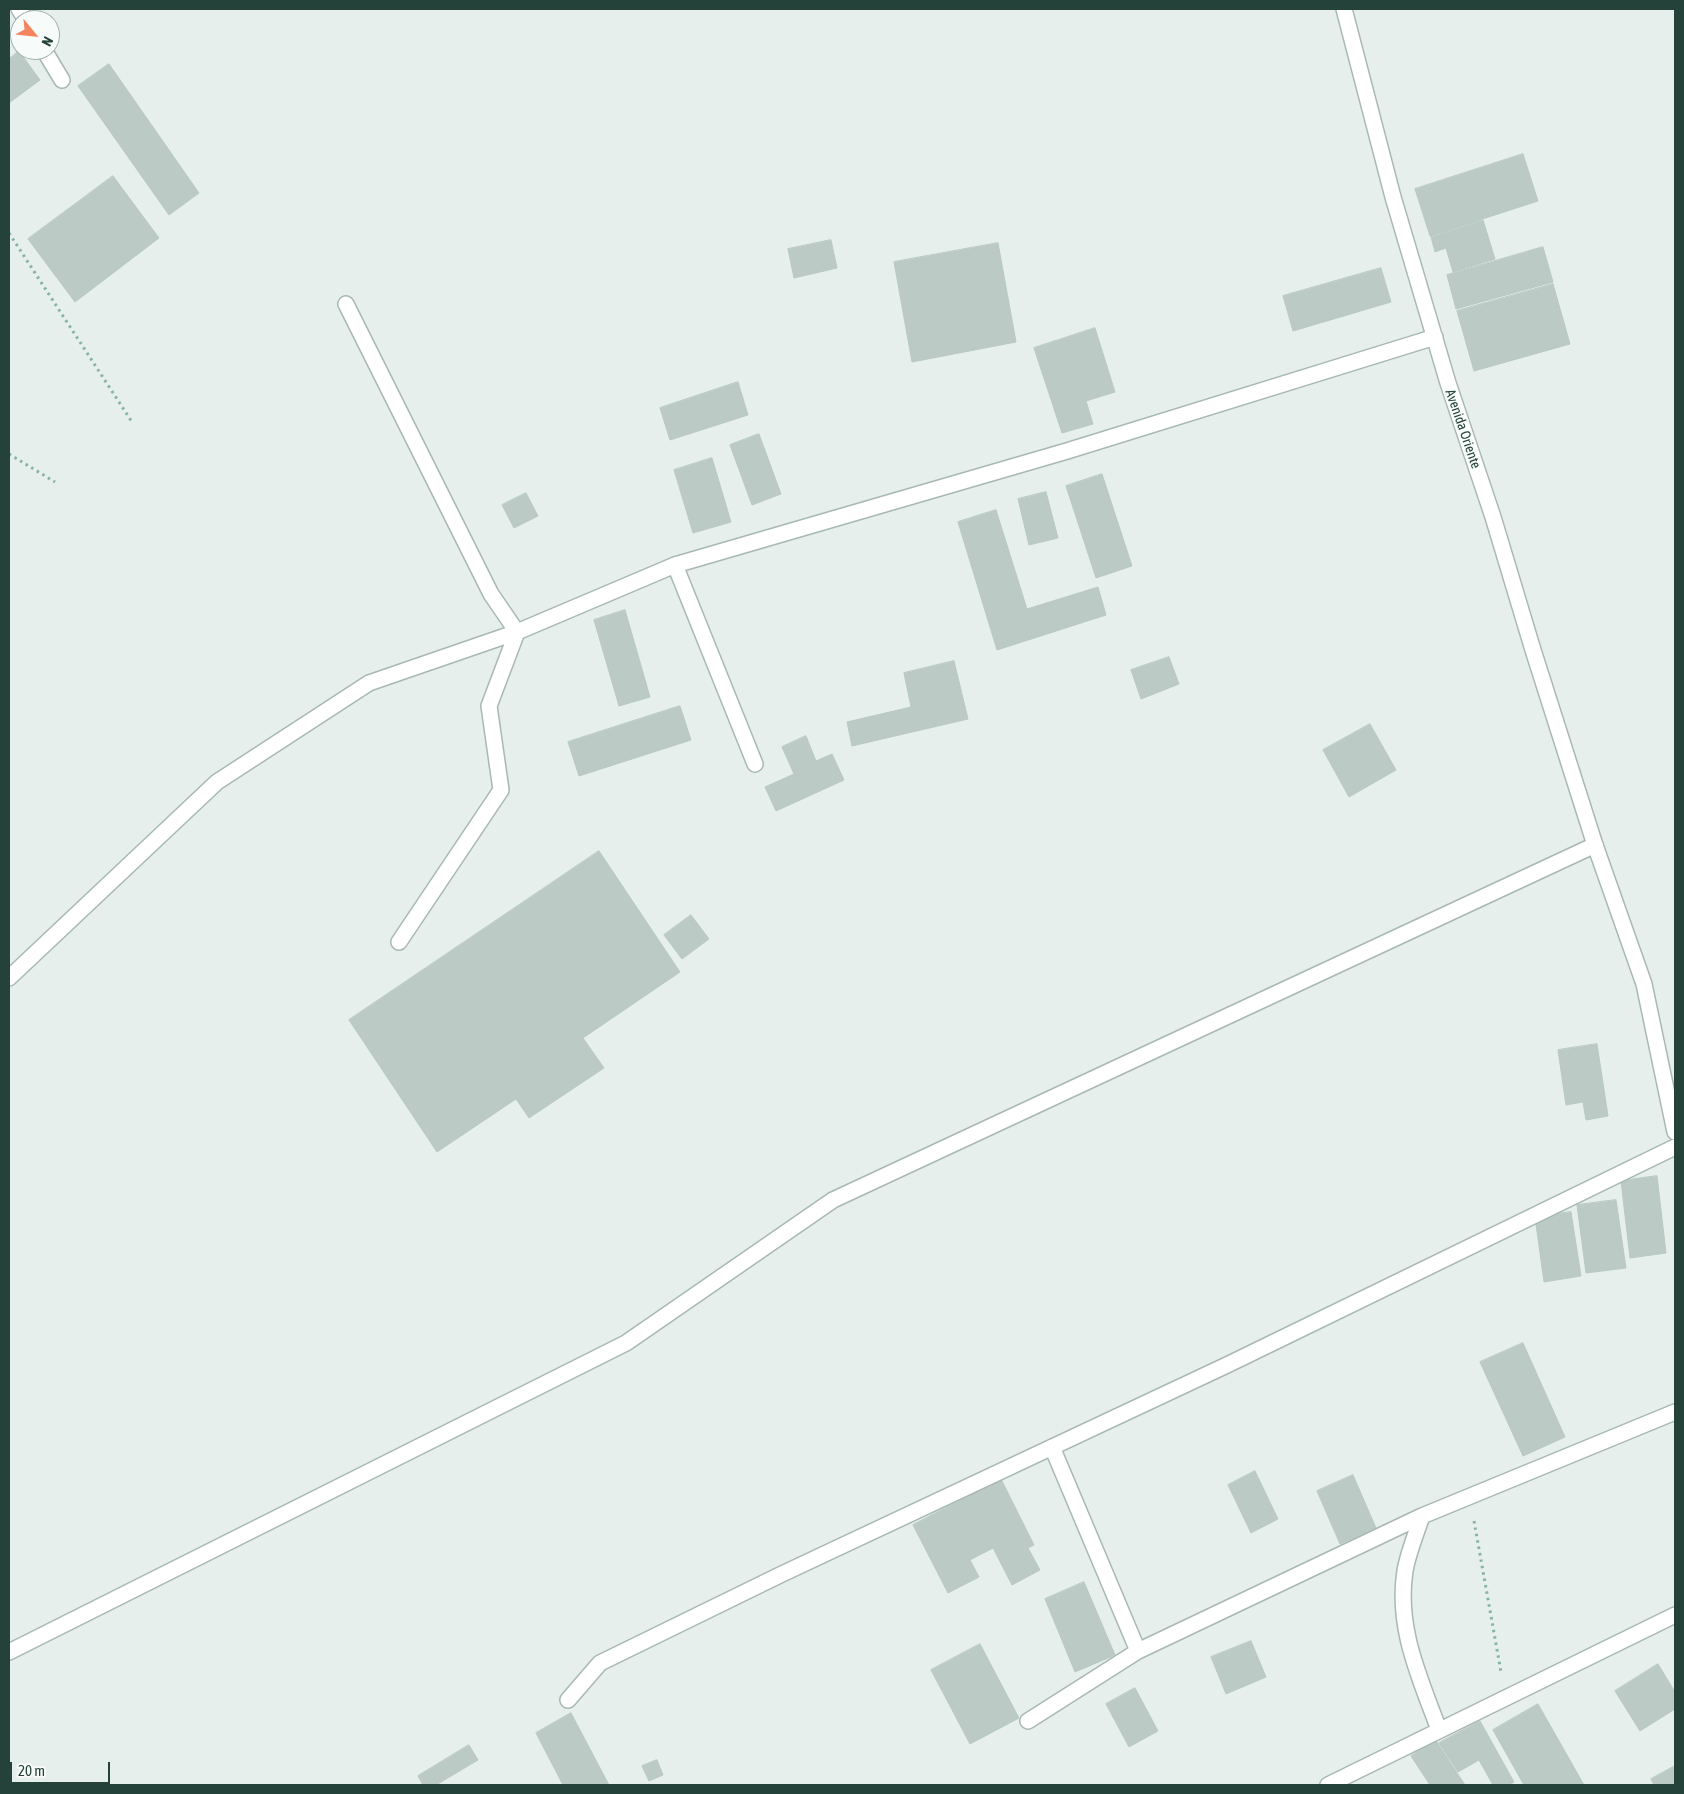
<!DOCTYPE html>
<html>
<head>
<meta charset="utf-8">
<style>
  body { margin:0 }
  #map { position:relative; width:1684px; height:1794px; overflow:hidden; background:#e6efeb; font-family:"Asap Condensed",sans-serif }
  canvas { display:block }
  .frame { position:absolute; inset:0; border:10px solid #24423a; pointer-events:none }
  .north { position:absolute; left:10px; top:10px; width:50px; height:50px; box-sizing:border-box; background:#f7fbf9; border:1px solid #a3b1ad; border-radius:50%; rotate:118deg; font-size:14px; font-weight:700; line-height:20px; text-align:center; color:#24423a }
  .north::after { content:''; display:block; margin:auto; width:18px; height:22px; background:#f4845f; clip-path:polygon(50% 0,100% 100%,50% 72%,0 100%) }
  .scale { position:absolute; left:10px; top:1762px; width:100px; height:22px; box-sizing:border-box; border:2px solid #24423a; border-top:0; padding-left:6px; font-size:15px; line-height:18px; white-space:nowrap; color:#24423a; -webkit-text-stroke:4px #f7fbf9; paint-order:stroke }
</style>
</head>
<body>
<div id="map">
<canvas width="1684" height="1794"></canvas>
<div class="frame"></div>
<div class="north">N</div>
<div class="scale">20 m</div>
</div>
<script>
const g = document.querySelector('canvas').getContext('2d');
g.lineJoin = 'round';
function fill(path, color) { g.fillStyle = color; g.fill(path, 'evenodd'); }
function trace(path, color, width, dash) { g.strokeStyle = color; g.lineWidth = width; g.lineCap = dash ? 'butt' : 'round'; g.setLineDash(dash || []); g.stroke(path); }
function label(font, color, halo, rows, align = 'center') {
  g.font = font + ' "Asap Condensed",sans-serif'; g.lineWidth = 4; g.setLineDash([]); g.textBaseline = 'middle'; g.strokeStyle = halo; g.fillStyle = color; for (const [text, x, y, turn = 0] of rows) {
    g.save(); g.translate(x, y); g.rotate((+turn || 0) * Math.PI / 180); g.textAlign = isNaN(turn) ? turn : align; if (halo) g.strokeText(text, 0, 0); g.fillText(text, 0, 0); g.restore();
  }
}
const building = new Path2D(`
  M19,51L40,80L9,103V59Z
  M109,64L199,193L169,215L78,86Z
  M1523,154L1538,201L1430,236L1415,189Z
  M113,176L159,238L75,302L28,239Z
  M1483,220L1495,259L1453,272L1446,248L1435,252L1431,237Z
  M831,240L837,268L794,278L788,249Z
  M998,243L1016,342L912,362L894,262Z
  M1543,247L1553,282L1456,309L1447,275Z
  M1381,268L1391,302L1293,331L1283,296Z
  M1553,284L1570,344L1474,371L1457,311Z
  M1095,328L1115,392L1086,401L1093,424L1062,433L1034,348Z
  M738,382L748,415L670,440L660,408Z
  M759,434L781,494L752,505L730,445Z
  M712,458L731,522L693,533L674,470Z
  M1102,474L1132,566L1096,578L1066,486Z
  M1046,492L1058,538L1029,545L1018,499Z
  M526,493L538,516L514,528L502,505Z
  M996,510L1027,609L1098,587L1106,615L997,650L958,522Z
  M625,610L650,697L619,706L594,620Z
  M1169,657L1179,684L1141,699L1131,670Z
  M954,661L968,719L852,746L847,722L911,707L904,673Z
  M680,706L691,740L579,776L568,742Z
  M1370,724L1396,770L1349,797L1323,750Z
  M806,736L816,761L832,754L844,780L776,811L765,787L794,774L782,747Z
  M599,851L680,972L583,1038L604,1068L529,1118L516,1099L437,1152L349,1020Z
  M691,915L709,939L682,959L664,935Z
  M1597,1044L1608,1116L1586,1120L1583,1102L1566,1105L1558,1050Z
  M1657,1176L1666,1253L1630,1258L1621,1181Z
  M1616,1200L1626,1268L1586,1273L1577,1205Z
  M1571,1212L1581,1276L1544,1282L1535,1217Z
  M1523,1343L1565,1437L1523,1456L1480,1362Z
  M1255,1471L1278,1519L1251,1533L1228,1485Z
  M1353,1475L1376,1528L1340,1544L1317,1491Z
  M1001,1479L1034,1545L1028,1548L1040,1570L1012,1585L993,1548L970,1560L979,1577L948,1593L913,1525Z
  M1084,1582L1115,1655L1075,1672L1045,1599Z
  M1251,1641L1266,1677L1226,1694L1211,1657Z
  M980,1644L1019,1718L970,1744L931,1670Z
  M1658,1664L1675,1692V1709L1640,1731L1615,1691Z
  M1135,1688L1158,1731L1129,1747L1106,1704Z
  M1538,1704L1584,1785H1556L1555,1783L1551,1785H1524L1493,1730Z
  M571,1713L609,1785H563L536,1733Z
  M1480,1721L1514,1782L1508,1785H1493L1479,1760L1458,1772L1439,1743Z
  M1435,1739L1465,1785H1430L1411,1756Z
  M469,1745L478,1760L436,1785H423L418,1776Z
  M657,1760L663,1775L649,1781L642,1766Z
  M1675,1766V1785H1654L1651,1779Z`);
fill(building, '#bbcac4');
trace(building, '#b8c9c2', 1);
const service = new Path2D(`
  M675,565L755,764
  M9,978L217,782L369,683L517,632L489,706L501,790L399,942
  M9,1652L626,1343L833,1200L1595,845`);
const minor = new Path2D(`
  M19,9L26,20
  M1344,9L1393,197L1448,383L1493,517L1533,650L1595,845
  M44,50L62,80
  M346,304L491,594L517,632L675,565L1067,451L1435,337
  M1052,1447L1138,1651
  M1422,1516C1416,1534 1408,1553 1405,1571C1396,1628 1420,1678 1439,1730
  M568,1700L600,1663L782,1574L1227,1365L1675,1147
  M1028,1721L1138,1651L1422,1516L1675,1412
  M1328,1785L1675,1615`);
const tertiary = new Path2D(`
  M1595,845L1644,984L1675,1132`);
trace(service, '#a8b8b2', 18);
trace(minor, '#a8b8b2', 18);
trace(tertiary, '#a8b8b2', 18);
trace(new Path2D(`
  M9,233L132,422
  M9,454L55,482
  M1474,1521L1501,1672`), '#86b3a5', 3, [2.5, 4]);
trace(service, '#fff', 15);
trace(minor, '#fff', 15);
trace(tertiary, '#fff', 15);
label('14px', '#24423a', '#f7fbf9', [
  ["Avenida Oriente",1463,429,71]
]);
</script>
</body>
</html>
